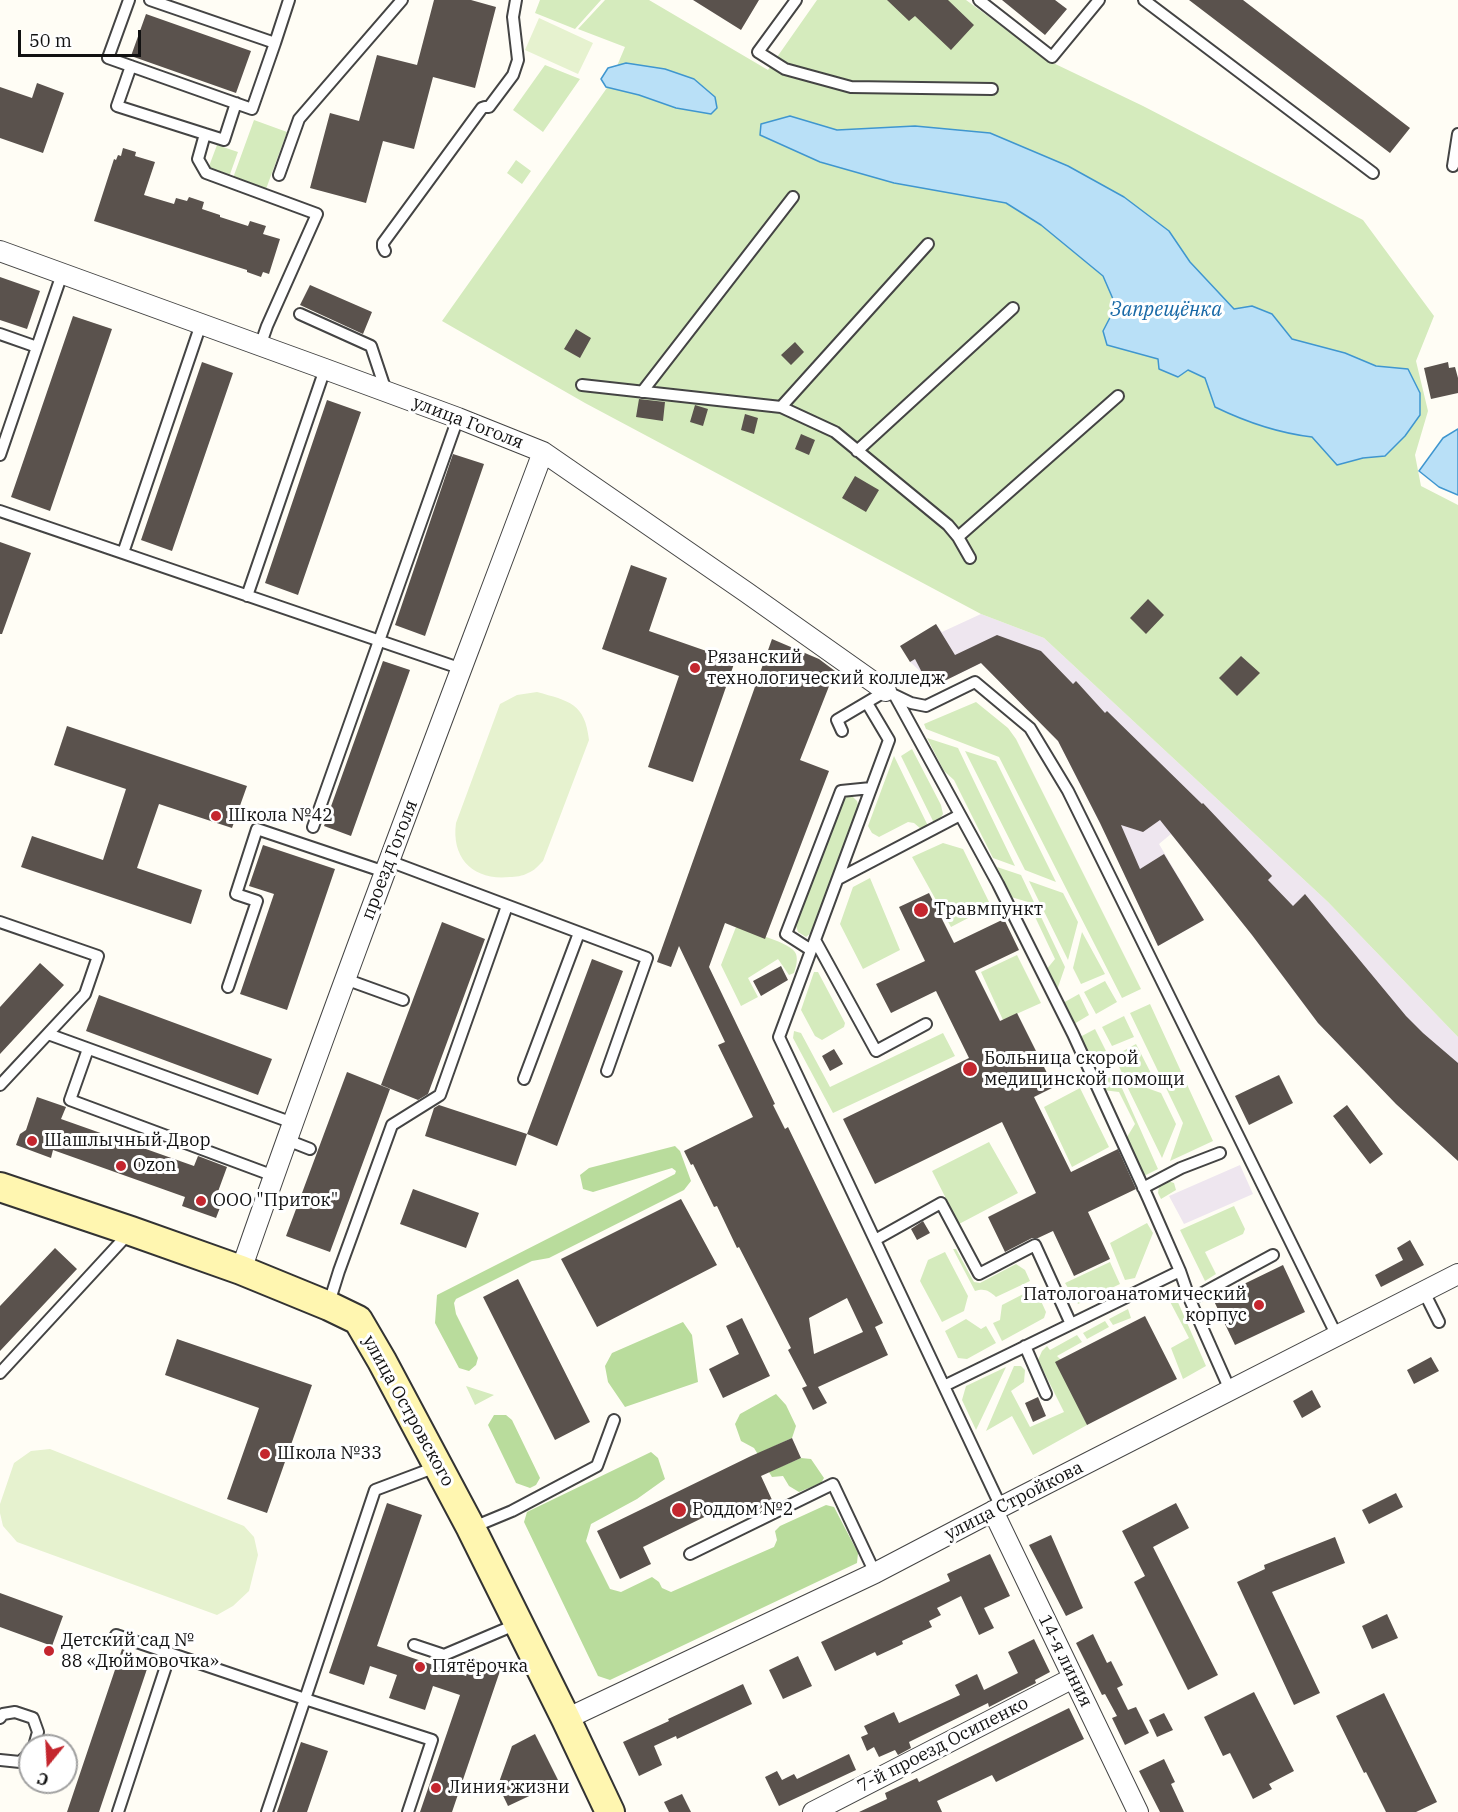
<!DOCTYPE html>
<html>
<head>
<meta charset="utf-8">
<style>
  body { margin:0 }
  #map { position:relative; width:1458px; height:1812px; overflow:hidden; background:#fffdf5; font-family:"IBM Plex Serif",serif }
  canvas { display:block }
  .north { position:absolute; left:18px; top:1734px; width:60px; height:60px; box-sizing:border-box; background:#fff; border:2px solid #a0a0a0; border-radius:50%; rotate:198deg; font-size:16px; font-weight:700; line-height:24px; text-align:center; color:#111 }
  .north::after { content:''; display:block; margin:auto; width:21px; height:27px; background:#c4262e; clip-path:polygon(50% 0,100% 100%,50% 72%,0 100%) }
  .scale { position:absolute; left:18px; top:30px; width:123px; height:27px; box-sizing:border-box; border:3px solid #111; border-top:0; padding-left:8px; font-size:18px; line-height:21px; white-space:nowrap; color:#111; -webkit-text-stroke:4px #fff; paint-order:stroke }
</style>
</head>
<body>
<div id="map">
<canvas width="1458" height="1812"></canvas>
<div class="north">С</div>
<div class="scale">50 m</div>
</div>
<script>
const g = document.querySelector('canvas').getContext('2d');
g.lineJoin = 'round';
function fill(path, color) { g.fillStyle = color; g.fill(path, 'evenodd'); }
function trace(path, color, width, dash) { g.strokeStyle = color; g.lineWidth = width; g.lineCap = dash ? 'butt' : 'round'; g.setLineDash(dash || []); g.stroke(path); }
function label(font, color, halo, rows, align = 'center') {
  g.font = font + ' "IBM Plex Serif",serif'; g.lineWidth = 6; g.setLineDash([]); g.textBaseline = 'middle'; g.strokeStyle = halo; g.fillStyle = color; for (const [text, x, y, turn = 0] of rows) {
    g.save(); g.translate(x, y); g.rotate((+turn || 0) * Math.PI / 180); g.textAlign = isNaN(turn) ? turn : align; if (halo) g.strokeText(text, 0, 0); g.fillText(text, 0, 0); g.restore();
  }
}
fill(new Path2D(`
  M981,614L1044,638L1328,902L1458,1037V1161L1396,1104L1318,1023L1252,935L1171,834L1159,844L1204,920L1158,946L1106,835L1058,741L981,663L930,688L921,672L910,662L936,624L942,632Z
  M1240,1165L1253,1194L1184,1224L1169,1196Z`), '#eee6ef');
fill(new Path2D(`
  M540,0H601L575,29L535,13Z
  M605,0H649L768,70L817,0H966L1049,61L1143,106L1363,220L1434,316L1416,361L1428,411L1415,455L1421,486L1458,505V1037L1328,902L1044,638L981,614L585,403L442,321L609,85L625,47L578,29Z
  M545,65L580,79L543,132L513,110Z
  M254,120L287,132L266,189L233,178Z
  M217,145L238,152L229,177L208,169Z
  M516,160L531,171L522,184L507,173Z
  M976,702L1008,728L1016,739L1141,989L1122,998L999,757L926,729L924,724Z
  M927,738L958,748L1015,866L993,858L954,780L944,771Z
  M912,749L941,805L943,814L939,820L934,823L901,756Z
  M965,751L996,761L1056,882L1025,870Z
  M894,756L928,826L921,829L914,823L908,822L879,837L872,833L868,826Z
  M852,796L857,801L859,808L812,932L806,937L798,932L796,926L843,802L846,797Z
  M943,843L963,849L991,906L951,927L912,857Z
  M997,867L1021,875L1065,967L1057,990L1046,970L1055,959L1028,902L1011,897Z
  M870,878L900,950L863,969L840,924L853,887Z
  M1029,881L1063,893L1078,922L1068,960Z
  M736,927C748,932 792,942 796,954C798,960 796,967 794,973L789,975L778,959L748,978L758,997L741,1006L721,965Z
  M1082,932L1105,974L1081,984L1073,968Z
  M1017,955L1041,1003L1003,1020L981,972Z
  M814,972H818L845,1023L844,1027L822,1040L815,1036L801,1010Z
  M1105,981L1117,1002L1096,1014L1084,992Z
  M1079,994L1089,1015L1074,1024L1063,1003Z
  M1150,1004L1213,1141L1170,1161L1183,1123L1130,1013Z
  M1124,1016L1134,1037L1112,1046L1102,1027Z
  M1095,1029L1106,1051L1089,1057L1080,1037Z
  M794,1031L801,1033L830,1087L943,1033L955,1056L833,1113L793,1038Z
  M1136,1044L1157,1085L1122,1073L1114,1056Z
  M1093,1069L1117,1077L1158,1169L1144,1176L1127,1137L1135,1124L1119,1092L1103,1090Z
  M1124,1080L1161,1093L1176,1124L1162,1158Z
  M1080,1088L1109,1147L1072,1167L1044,1107Z
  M989,1142L1018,1193L959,1224L932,1171Z
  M1168,1181L1174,1183L1176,1190L1161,1199L1158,1193L1159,1186Z
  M1234,1206L1245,1229L1243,1234L1205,1252L1216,1274L1205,1281L1180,1230Z
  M1147,1223L1153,1233L1135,1278L1125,1280L1110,1243Z
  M956,1249L974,1282L980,1283L1016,1264L1025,1270L1030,1281L996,1297C989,1291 985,1288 975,1291L953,1249Z
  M945,1252L968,1296L964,1311L942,1322L920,1281L928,1260Z
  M1110,1262L1120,1284L1078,1304L1065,1283Z
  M1035,1288L1046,1312L1044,1318L1002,1341L993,1323L1000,1320L1002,1305Z
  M1173,1291L1206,1366L1183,1379L1171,1348L1189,1338L1166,1294Z
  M1128,1309L1131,1318L1113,1325L1109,1319Z
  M966,1319L981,1329L986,1326L996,1343L967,1359L958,1358L945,1331Z
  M1105,1321L1109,1327L1087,1339L1083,1333Z
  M1077,1335L1082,1342L1057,1356L1060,1359L1087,1425L1033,1455L1012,1416L986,1431L1014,1366H1021L1025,1370L1024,1382L1011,1391L1030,1427L1064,1412L1038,1360L1042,1351L1047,1346L1050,1350Z
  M1006,1367L976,1430L962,1400L966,1386Z
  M466,1386L494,1395L475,1405Z`), '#d5ebbd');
fill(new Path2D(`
  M675,1146L680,1151L691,1181L684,1190L549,1258L532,1261L456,1299L454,1303L456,1314L478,1358L476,1365L469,1371L459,1368L435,1323L437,1295L675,1174L676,1171L672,1168L593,1192L583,1189L580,1175L589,1168Z
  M683,1322L692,1335L698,1382L625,1407L608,1382L605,1366L612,1353Z
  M776,1394L786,1405L796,1426L792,1438L766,1450L775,1469L801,1458L811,1459L824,1478L821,1483L799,1492L789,1486L783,1476L772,1477L754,1448L741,1441L735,1424L740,1414Z
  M494,1415H506L512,1420L540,1478L536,1485L530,1488L516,1483L488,1425Z
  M651,1452L658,1458L665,1479L637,1499L591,1524L586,1541L610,1589L621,1592L652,1577L659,1582L662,1588L671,1592L774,1547L777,1540L775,1531L780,1526L826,1505L834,1507L858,1553L857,1563L610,1680L598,1676L524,1522L527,1512Z`), '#b9dc9c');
fill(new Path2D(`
  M539,18L593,43L578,74L525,50Z
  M537,692C569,701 585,703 589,740L543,861C539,865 534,871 528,873C523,876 515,877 510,877C474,881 451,859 456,823L500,704L517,695Z
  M50,1449L244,1526L254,1537L258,1555L249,1591L233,1606L217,1615L17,1542L3,1526L0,1513V1504L14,1463L31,1451Z`), '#e6f2cf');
const water = new Path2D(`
  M626,63L665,69L694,79L715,97L717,108L711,114L676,108L639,95L606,87L601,79L608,68Z
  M790,116L837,130L915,126L990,133L1068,166L1124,197L1169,231L1190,262L1234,309L1252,306L1272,314L1292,339L1345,353L1376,366L1408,369L1420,393V415L1405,436L1385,456L1363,458L1337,465L1312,437C1278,433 1246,422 1215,407L1205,378L1188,370L1178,377L1159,369L1158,359L1107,345L1103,331L1116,306L1103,276L1041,225L1006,203L894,183L820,162L760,135L761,124Z
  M1458,429V495L1439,487L1419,471L1443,438Z`);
fill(water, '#b9e0f7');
trace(water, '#3f96cf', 1.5);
fill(new Path2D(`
  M434,0H471L496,7L475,88L433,77L414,149L383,141L366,203L310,188L330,113L359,121L377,55L417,65Z
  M693,0H759L741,30Z
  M887,0H948L974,25L951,50L915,16L909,21Z
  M1002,0H1055L1067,9L1045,35Z
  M1189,0H1243L1410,128L1390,153Z
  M146,14L251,51L236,93L131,56Z
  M37,83L64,93L43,153L0,138V87L32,98Z
  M123,148L136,152L135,156L155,162L144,195L174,204L176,198L187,201L189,197L204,202L202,209L220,215V217L248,226L250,221L266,226L263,234L280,239L269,274L263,272L261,277L247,272V270L94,221L114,159L116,160L118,155L121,156Z
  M0,277L40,291L27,329L0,320Z
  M310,285L372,312L363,334L300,305Z
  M73,316L112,329L50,511L11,497Z
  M576,329L591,338L580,358L564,349Z
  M795,342L804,352L791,365L781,355Z
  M202,362L233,373L172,551L141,540Z
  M1448,362L1449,368L1455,367L1458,378V393L1431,399L1424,368Z
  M639,399L665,402L663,421L636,417Z
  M327,400L361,412L298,595L265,583Z
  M695,405L708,409L703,426L690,422Z
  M745,414L758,418L754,434L741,430Z
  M801,434L815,440L809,455L795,449Z
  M453,454L484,464L425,636L395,625Z
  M855,476L879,490L866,512L842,498Z
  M0,542L31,553L2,634H0Z
  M631,565L667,578L649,631L735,661L693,782L648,767L679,676L602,649Z
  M1148,599L1164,615L1146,634L1130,618Z
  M936,624L955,655L997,635L1041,651L1073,684L1076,681L1105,713L1107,711L1202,804L1203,803L1272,876L1268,880L1293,906L1305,894L1406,1016L1423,1033L1458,1063V1161L1396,1104L1318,1023L1252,935L1160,820L1143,832L1121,825L1140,869L1164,854L1204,920L1158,946L1100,823L1058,741L981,663L930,688L915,659L910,662L900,646Z
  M772,639L819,659L835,671L800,760L829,771L765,939L725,923L709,967L775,1104L773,1105L785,1129L788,1127L883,1323L875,1327L888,1355L818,1387L827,1403L813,1410L802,1388L807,1386L788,1350L791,1348L739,1247L737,1248L717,1206L714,1207L693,1164L691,1165L684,1151L753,1117L718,1045L725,1042L679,946L671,967L657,962ZM847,1298L863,1332L814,1354L809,1318Z
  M1241,656L1260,673L1237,696L1219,678Z
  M383,661L410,670L351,836L324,826Z
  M67,726L247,786L232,828L159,804L137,868L202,890L191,924L21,867L32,836L103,860L126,789L54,765Z
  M263,845L335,869L287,1010L240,994L274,894L249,886Z
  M929,893L954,943L1004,919L1019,950L975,971L1000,1021L1017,1013L1054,1087L1034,1097L1071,1172L1118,1149L1136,1189L1088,1212L1110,1259L1074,1276L1053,1231L1038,1238H1032L1005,1252L988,1217L1036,1193L1002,1122L875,1184L843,1119L969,1058L936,991L891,1013L876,984L925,961L899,907Z
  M442,922L485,939L428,1094L418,1100L381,1085Z
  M592,959L623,971L557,1146L527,1134Z
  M40,963L64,985L0,1054V1007Z
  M781,966L788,980L761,996L753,981Z
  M99,995L272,1059L258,1095L86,1031Z
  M834,1049L843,1064L830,1071L822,1056Z
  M347,1072L390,1089L330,1252L286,1236Z
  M1279,1075L1293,1103L1249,1125L1235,1096Z
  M37,1097L66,1107L61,1119L194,1166L198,1156L227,1167L216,1197L221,1205L216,1218L182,1206L185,1197L53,1150L51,1158L16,1145L20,1134L26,1130Z
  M439,1105L527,1134L516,1166L425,1136L434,1108Z
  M1347,1105L1383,1154L1370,1164L1333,1116Z
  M413,1189L479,1213L466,1248L400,1224Z
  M681,1199L717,1265L597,1327L561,1259Z
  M923,1221L930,1233L917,1240L911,1229Z
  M1410,1240L1424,1265L1381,1287L1375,1275L1403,1260L1397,1248Z
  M55,1248L77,1269L0,1351V1306Z
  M1283,1265L1305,1312L1235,1345L1213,1299Z
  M518,1279L590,1422L555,1440L483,1297Z
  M1145,1316L1177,1379L1087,1425L1055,1362Z
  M742,1318L770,1376L723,1398L709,1369L739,1354L726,1326Z
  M177,1339L312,1385L267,1513L227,1499L259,1408L165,1375Z
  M1431,1357L1439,1371L1414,1384L1407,1370Z
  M1312,1390L1321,1407L1302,1418L1293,1401Z
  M1038,1397L1046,1416L1033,1422L1025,1403Z
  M792,1438L801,1458L761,1476L773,1502L741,1518L733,1503L643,1547L651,1564L620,1579L597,1531L751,1456Z
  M1396,1493L1403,1507L1369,1524L1362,1510Z
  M387,1503L422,1515L377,1646L466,1676L472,1658L501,1668L452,1812H420L460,1695L433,1686L425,1710L389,1698L397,1675L370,1666L364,1685L329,1673Z
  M1176,1503L1189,1528L1153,1547L1218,1675L1188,1690L1134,1582L1145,1576L1122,1531Z
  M1051,1535L1083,1608L1066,1616L1029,1545Z
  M1335,1537L1345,1563L1272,1592L1320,1693L1294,1705L1237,1582L1265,1569L1264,1565Z
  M990,1554L1010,1596L984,1608L994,1628L979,1635L961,1596L937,1608L941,1615L929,1621L932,1627L902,1641L903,1644L877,1656L875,1652L835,1671L821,1642L950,1581L947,1574Z
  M0,1593L63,1616L52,1646L0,1627Z
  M1387,1614L1398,1638L1372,1649L1362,1626Z
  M1093,1634L1107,1663L1111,1661L1123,1685L1117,1688L1128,1710L1136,1707L1149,1733L1125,1745L1112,1718L1117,1716L1105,1694L1102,1695L1076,1643Z
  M1034,1639L1050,1672L1035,1680L1036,1683L989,1707L988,1703L909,1742L911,1748L898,1755L895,1750L879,1757L874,1747L867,1751L861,1737L868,1734L864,1726L894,1712L899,1723L960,1695L955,1685L977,1674L984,1690L1018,1673L1008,1652Z
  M122,1649L150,1660L99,1812H67Z
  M798,1656L812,1686L783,1699L769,1670Z
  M743,1684L752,1704L677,1739L676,1736L654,1746L662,1765L639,1776L623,1742L669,1721L668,1719Z
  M1254,1692L1294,1771L1269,1784L1272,1789L1253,1799L1230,1753L1223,1756L1204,1717Z
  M1384,1693L1437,1802L1416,1812H1386L1366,1772L1364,1773L1336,1716Z
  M1069,1708L1084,1739L996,1782L992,1775L937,1801L942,1812H859L887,1799L885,1793L917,1778L919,1782Z
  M1164,1713L1173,1730L1157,1737L1149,1720Z
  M535,1734L559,1782L508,1806L498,1785L512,1746Z
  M301,1742L328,1751L307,1812H277Z
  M849,1754L856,1770L779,1806L765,1777L777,1771L782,1780L794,1774L797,1779Z
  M1164,1759L1175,1782L1171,1784L1184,1812H1160L1139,1771Z
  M682,1794L691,1812H669L664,1802Z`), '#5a524d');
const lane = new Path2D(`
  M129,0L108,58L252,109L275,43L150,0
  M796,0L758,52L785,69L851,87L992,89
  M979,0L1052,57L1099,0
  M1144,0L1373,173
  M275,43L289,0
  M131,66L117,106L205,134L198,159L206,173L317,214L267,326L260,346
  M205,134L224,140L236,103
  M1453,166L1458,134
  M279,175L299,119L402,0
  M385,251L383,247V243L482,108L485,107H489L513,75L518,60L513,17L516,0
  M300,314L371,346L386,391
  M0,334L37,347
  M582,385L781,407L835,432L948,525L958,537L970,558
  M642,392L793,197
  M781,407L928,244
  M857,451L1013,308
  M0,455L62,274
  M0,511L462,669
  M958,537L1118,396
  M123,553L201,324
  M247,596L325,369
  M895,696L998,884L1073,1034L1148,1198L1180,1271L1190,1300L1230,1390
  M867,703L889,740L779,1037L1001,1507
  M842,731L837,720L886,691L911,703L926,706L975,682L1030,728L1068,791L1337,1336
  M313,827L458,418
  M389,861L647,958L607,1071
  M838,879L960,815
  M0,922L98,956L85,994L0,1085
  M815,940L876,1051L926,1024
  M811,950L786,934L841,791L871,788
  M345,979L403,1000
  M228,987L257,901L236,894L257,829L385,872
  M48,1034L293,1123
  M88,1049L70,1100L274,1176
  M524,1079L579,933
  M287,1140L310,1149
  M1143,1188L1181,1168L1220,1153
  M875,1240L941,1203L979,1274L1035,1245L1071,1324
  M1424,1292L1439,1322
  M1190,1300L1273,1255
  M329,1303L339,1271L392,1125L440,1095L507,906
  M1025,1346L1046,1394
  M0,1373L130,1232
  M944,1386L1180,1271
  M471,1528L512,1511L597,1466L614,1420
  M690,1554L833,1484L875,1573
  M116,1635L305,1699L267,1812
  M414,1645L444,1655L517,1624
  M0,1718L3,1714L15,1712L33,1718L38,1732L34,1746
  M0,1760L20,1762L30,1753
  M118,1812L170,1654
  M408,1812L432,1740L305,1699L375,1490L436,1467`);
const street = new Path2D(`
  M0,251L325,369L458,418L543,452L746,592L886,691
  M241,1270C336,996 441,724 543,452
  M993,1511L1138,1812
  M566,1719L875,1573L1001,1507L1458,1274
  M813,1812L1073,1678`);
const secondary = new Path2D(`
  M0,1187L131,1231L241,1270L329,1306L358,1320L382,1361L471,1528L566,1719L610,1812`);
trace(lane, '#444', 14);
trace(street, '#444', 22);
trace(secondary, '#333', 32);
trace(lane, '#fff', 10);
trace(street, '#fff', 20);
trace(secondary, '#fff6b0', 28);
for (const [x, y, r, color] of [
  [695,668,6,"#c4262e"],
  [216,816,6,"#c4262e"],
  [921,910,8,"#c4262e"],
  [970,1069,8,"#c4262e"],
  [32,1141,6,"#c4262e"],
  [121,1166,6,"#c4262e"],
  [201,1201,6,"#c4262e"],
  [1259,1305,6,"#c4262e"],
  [265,1454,6,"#c4262e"],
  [679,1510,8,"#c4262e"],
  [49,1651,6,"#c4262e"],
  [420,1667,6,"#c4262e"],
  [436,1788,6,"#c4262e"]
]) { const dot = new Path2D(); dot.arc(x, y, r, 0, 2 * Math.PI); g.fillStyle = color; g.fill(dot); trace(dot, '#fff', 2); }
label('18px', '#111', '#fff', [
  ["улица Гоголя",468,423,21],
  ["проезд Гоголя",390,860,-69],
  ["улица Островского",408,1411,61],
  ["улица Стройкова",1014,1501,-27],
  ["14-я линия",1065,1661,64],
  ["7-й проезд Осипенко",943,1745,-27]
]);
label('18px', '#111', '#fff', [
  ["Рязанский",707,658],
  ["технологический колледж",707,679],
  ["Школа №42",228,816],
  ["Травмпункт",934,910],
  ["Больница скорой",984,1059],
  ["медицинской помощи",984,1080],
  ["Шашлычный Двор",44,1141],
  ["Ozon",133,1166],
  ["ООО \"Приток\"",213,1201],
  ["Патологоанатомический",1247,1295,"right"],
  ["корпус",1247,1316,"right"],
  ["Школа №33",277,1454],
  ["Роддом №2",692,1510],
  ["Детский сад №",61,1641],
  ["88 «Дюймовочка»",61,1662],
  ["Пятёрочка",432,1667],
  ["Линия жизни",448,1788]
], 'left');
label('italic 20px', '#1768a6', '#fff', [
  ["Запрещёнка",1166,310]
]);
</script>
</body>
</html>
